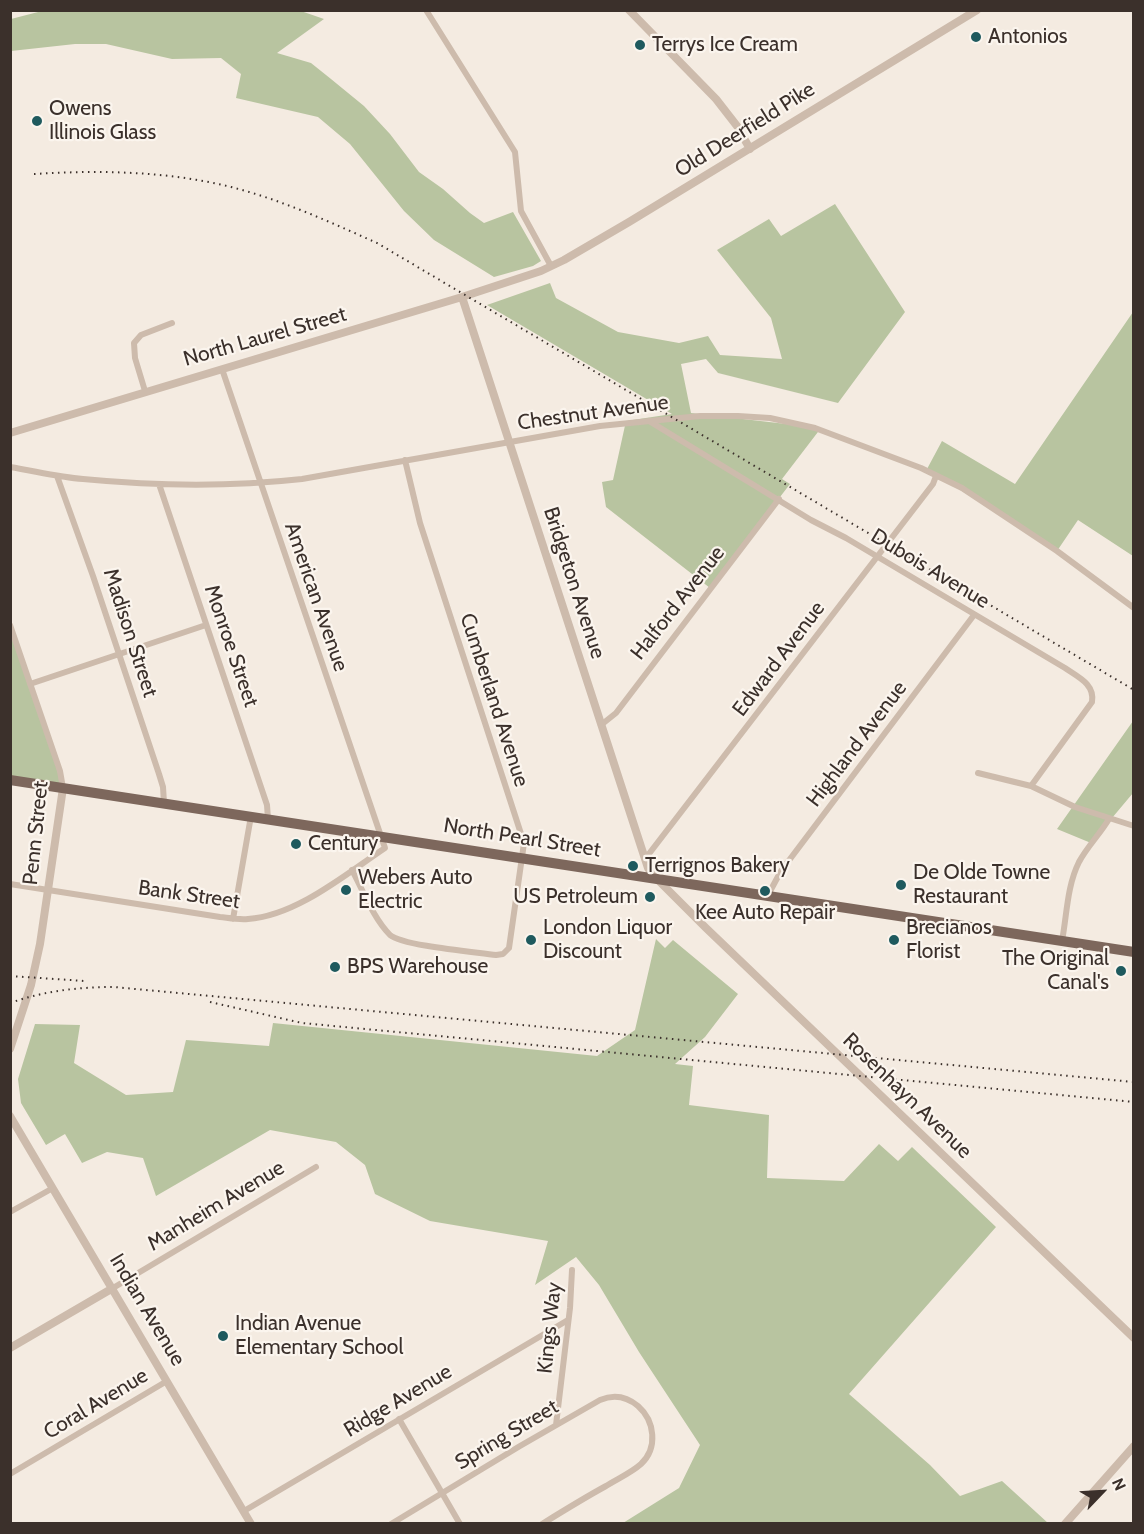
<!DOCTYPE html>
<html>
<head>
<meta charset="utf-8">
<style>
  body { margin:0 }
  #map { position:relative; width:1144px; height:1534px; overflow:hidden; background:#f4ebe1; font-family:Cabin,sans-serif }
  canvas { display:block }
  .frame { position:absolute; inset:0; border:12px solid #3b302b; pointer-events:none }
  .north { position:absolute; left:1072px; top:1462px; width:60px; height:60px; -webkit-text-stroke:4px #fbf5ee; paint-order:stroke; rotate:65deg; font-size:16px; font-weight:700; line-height:24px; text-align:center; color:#3b302b }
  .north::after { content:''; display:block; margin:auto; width:21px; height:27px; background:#3b302b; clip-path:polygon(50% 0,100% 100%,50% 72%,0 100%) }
</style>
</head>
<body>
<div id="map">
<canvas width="1144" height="1534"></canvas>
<div class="frame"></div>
<div class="north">N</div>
</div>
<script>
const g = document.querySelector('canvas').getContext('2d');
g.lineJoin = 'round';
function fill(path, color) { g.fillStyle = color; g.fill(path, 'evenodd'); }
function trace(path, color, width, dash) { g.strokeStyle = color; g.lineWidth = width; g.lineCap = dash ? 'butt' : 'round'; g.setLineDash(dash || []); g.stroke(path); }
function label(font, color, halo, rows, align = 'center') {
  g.font = font + ' Cabin,sans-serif'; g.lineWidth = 4.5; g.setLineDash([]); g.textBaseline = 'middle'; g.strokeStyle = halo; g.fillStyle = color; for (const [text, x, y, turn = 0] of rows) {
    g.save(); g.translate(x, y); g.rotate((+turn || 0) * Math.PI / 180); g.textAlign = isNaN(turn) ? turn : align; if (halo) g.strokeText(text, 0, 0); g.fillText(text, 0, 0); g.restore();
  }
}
fill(new Path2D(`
  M298,10L324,19L277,53L311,63L331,79L364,106L390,134L419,172L443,189L470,213L484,223L513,212L541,261L533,266L494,277L434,240L404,211L350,144L318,117L236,98L241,74L221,58L172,59L106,44H75L11,51V19L42,11Z
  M835,204L905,312L838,403L718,373L706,359L681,364L691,413L821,428L782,479L790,484L710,588L606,507L602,482L613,480L626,421L672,414L487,305L550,283L556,298L618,332L679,343L708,336L720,355L782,359L771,318L717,250L769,219L781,236Z
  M1133,312V556L1078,520L1057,551L927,469L942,441L1015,484Z
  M10,625L63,788L11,780Z
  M1133,721V793L1091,843L1057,829Z
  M656,939L665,948L673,940L738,994L705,1037L675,1064L693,1066L689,1105L769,1115L767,1178L844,1181L879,1144L898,1161L912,1147L996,1227L849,1394L930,1465L960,1496L1002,1481L1048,1523H623L679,1488L700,1445L639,1352L599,1285L576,1257L535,1285L548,1241L430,1221L375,1194L365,1165L336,1142L270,1130L156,1196L143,1158L107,1152L82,1163L65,1134L46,1145L21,1103L18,1079L35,1024L80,1025L74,1063L126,1095L173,1092L186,1040L269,1046L273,1023L597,1056L635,1030Z`), '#b8c4a0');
trace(new Path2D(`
  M426,10L515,152L521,211L551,266
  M145,391L135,358L134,343L141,335L172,323
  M649,421L811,520L846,538L1065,668C1078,677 1095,684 1092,702L1031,786
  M10,467C35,471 58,477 83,479C155,486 230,487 302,479L600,426L700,416H738L770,418L815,428L921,468L962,488L1057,551L1134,608
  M57,476L93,576L159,774L163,787L164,803
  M159,484L267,805L268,819
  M10,625L60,771L63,788
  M30,684L206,625
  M601,725L616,713L779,499
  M978,773L1031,786L1075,807L1134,826
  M645,859L933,484L936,476
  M352,870C363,890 373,918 390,935C403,946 476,952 496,955L503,954L509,948L524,843L420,523L405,460
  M10,884L220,917C229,918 239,920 248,919C296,916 346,874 385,848L222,369
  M768,895L781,871L974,615
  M233,919L251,816
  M1062,941C1067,914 1067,886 1079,862C1087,847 1100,834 1109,819
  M10,1212L53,1188
  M113,1288L316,1167
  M399,1419L460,1524
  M556,1425L570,1308L572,1270
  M10,1474L167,1381
  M244,1511L568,1320
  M391,1524L520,1446L600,1400C614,1394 626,1396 638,1406C655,1421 658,1448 641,1464C631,1473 617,1479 606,1486C584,1498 563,1511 542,1524`), '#cdbbac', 6);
trace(new Path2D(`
  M629,10L716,99L737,126L750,149
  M462,297L648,868L654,876L706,928L1134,1338
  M10,433L462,297L541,271L564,260L629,222L977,10
  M10,1049L31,985L40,944L63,788
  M10,1116L251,1524
  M10,1348L113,1288
  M1065,1524L1134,1446`), '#cdbbac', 8);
trace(new Path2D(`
  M10,780L1134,952`), '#7d675c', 10);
trace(new Path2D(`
  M34,174C100,170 167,171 231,187C282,200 330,222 377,243L1134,690
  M10,976L85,981
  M210,1002L302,1023L1134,1102
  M10,1003C44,991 78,987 114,987L1134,1082`), '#3b302b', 2, [1.5, 4.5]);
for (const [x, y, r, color] of [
  [976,37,6,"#1f5a5e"],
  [640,45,6,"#1f5a5e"],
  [37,121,6,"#1f5a5e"],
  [296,844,6,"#1f5a5e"],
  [633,866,6,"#1f5a5e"],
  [901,885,6,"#1f5a5e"],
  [346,890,6,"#1f5a5e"],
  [765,891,6,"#1f5a5e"],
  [650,897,6,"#1f5a5e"],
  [531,940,6,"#1f5a5e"],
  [894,940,6,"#1f5a5e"],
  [335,967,6,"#1f5a5e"],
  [1121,971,6,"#1f5a5e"],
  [223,1336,6,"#1f5a5e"]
]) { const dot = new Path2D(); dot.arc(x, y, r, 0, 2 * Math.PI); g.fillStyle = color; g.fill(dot); trace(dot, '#fbf5ee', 2); }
label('21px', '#3b302b', '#fbf5ee', [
  ["Antonios",988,37],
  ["Terrys Ice Cream",652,45],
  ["Owens",49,109],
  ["Illinois Glass",49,133],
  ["Century",308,844],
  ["Terrignos Bakery",645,866],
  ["De Olde Towne",913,873],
  ["Restaurant",913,897],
  ["Webers Auto",358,878],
  ["Electric",358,902],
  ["US Petroleum",638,897,"right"],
  ["Kee Auto Repair",765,913,"center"],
  ["London Liquor",543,928],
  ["Discount",543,952],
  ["Brecianos",906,928],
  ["Florist",906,952],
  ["The Original",1109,959,"right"],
  ["Canal's",1109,983,"right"],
  ["BPS Warehouse",347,967],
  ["Indian Avenue",235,1324],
  ["Elementary School",235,1348]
], 'left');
label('21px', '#3b302b', '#fbf5ee', [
  ["Old Deerfield Pike",745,130,-32],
  ["North Laurel Street",265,337,-16],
  ["Chestnut Avenue",593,413,-8],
  ["Dubois Avenue",930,569,31],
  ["Bridgeton Avenue",574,583,72],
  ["American Avenue",316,597,71],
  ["Halford Avenue",678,603,-52],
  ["Madison Street",130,633,72],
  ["Monroe Street",231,646,71],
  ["Edward Avenue",779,659,-53],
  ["Cumberland Avenue",494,700,72],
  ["Highland Avenue",857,744,-53],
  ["Penn Street",36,833,-84],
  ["North Pearl Street",522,838,9],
  ["Bank Street",189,895,8],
  ["Rosenhayn Avenue",907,1096,44],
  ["Manheim Avenue",216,1206,-31],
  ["Indian Avenue",147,1310,59],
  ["Kings Way",550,1328,-84],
  ["Ridge Avenue",398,1401,-31],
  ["Coral Avenue",96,1404,-31],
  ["Spring Street",507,1435,-31]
]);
</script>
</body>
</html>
